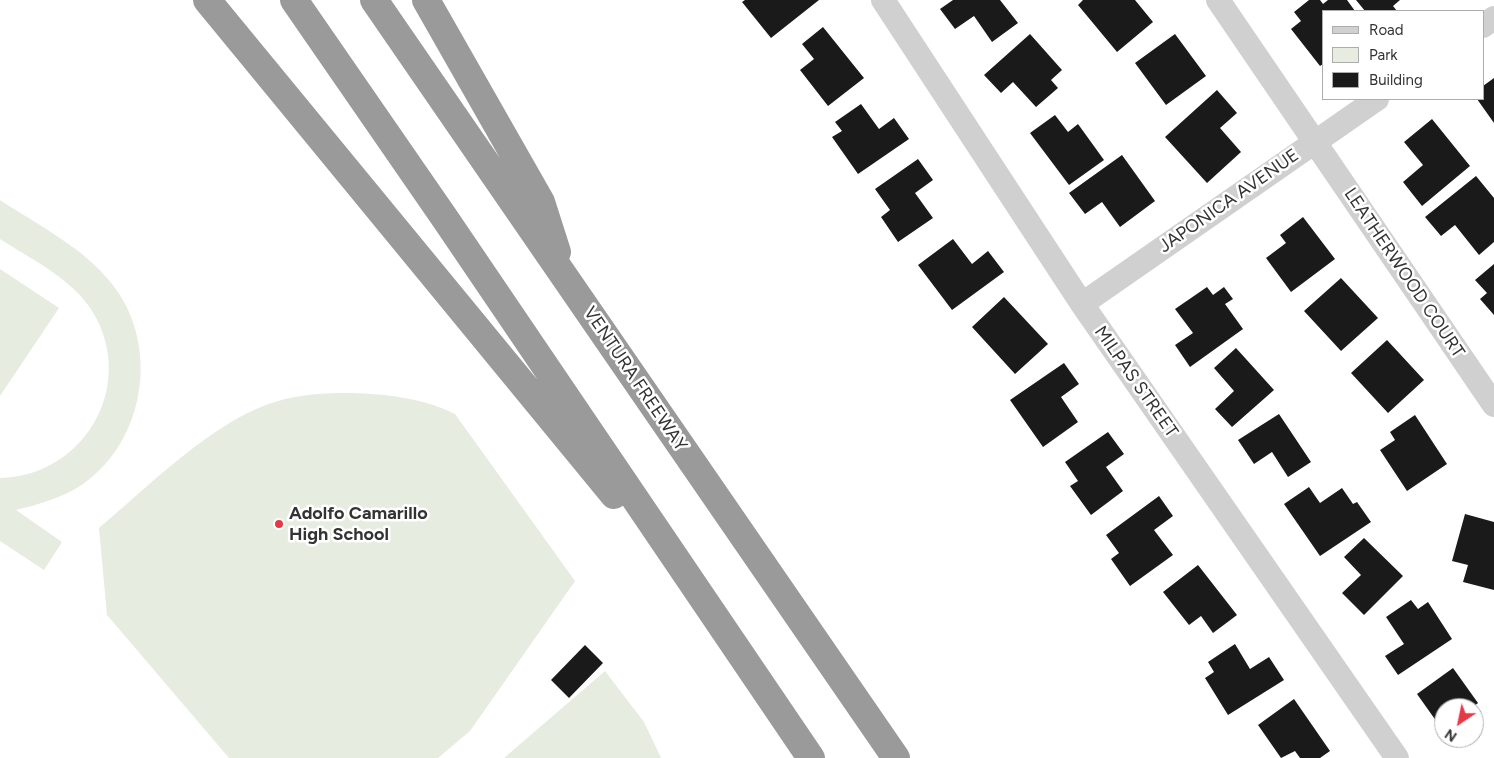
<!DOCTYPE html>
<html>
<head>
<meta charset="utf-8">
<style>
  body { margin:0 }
  #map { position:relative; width:1494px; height:758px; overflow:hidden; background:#fff; font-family:Figtree,sans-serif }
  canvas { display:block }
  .legend { position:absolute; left:1322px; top:10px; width:162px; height:90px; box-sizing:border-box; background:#fff; border:1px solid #adadad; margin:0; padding:6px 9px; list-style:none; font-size:15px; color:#333 }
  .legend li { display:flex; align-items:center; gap:10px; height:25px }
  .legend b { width:25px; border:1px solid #adadad }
  .north { position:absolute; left:1434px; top:698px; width:50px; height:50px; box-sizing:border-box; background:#fff; border:1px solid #adadad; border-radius:50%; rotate:214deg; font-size:14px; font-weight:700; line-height:20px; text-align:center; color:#333 }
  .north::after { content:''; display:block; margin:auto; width:18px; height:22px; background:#e63946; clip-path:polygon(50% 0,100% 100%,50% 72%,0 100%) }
</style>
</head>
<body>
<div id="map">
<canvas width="1494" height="758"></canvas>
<ul class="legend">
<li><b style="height:6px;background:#d0d0d0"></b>Road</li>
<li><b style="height:14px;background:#e6ecdf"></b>Park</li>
<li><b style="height:14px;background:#1a1a1a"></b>Building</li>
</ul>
<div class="north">N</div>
</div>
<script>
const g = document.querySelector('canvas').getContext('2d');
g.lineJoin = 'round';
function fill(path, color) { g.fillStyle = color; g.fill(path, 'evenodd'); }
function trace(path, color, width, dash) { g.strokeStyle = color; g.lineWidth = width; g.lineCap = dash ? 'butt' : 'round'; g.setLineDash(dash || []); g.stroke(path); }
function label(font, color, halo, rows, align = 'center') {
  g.font = font + ' Figtree,sans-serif'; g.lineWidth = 5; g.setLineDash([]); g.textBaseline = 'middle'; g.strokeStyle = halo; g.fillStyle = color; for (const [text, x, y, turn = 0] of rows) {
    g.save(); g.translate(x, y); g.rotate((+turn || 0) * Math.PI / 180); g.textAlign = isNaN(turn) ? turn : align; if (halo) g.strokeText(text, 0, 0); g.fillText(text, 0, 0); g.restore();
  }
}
fill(new Path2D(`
  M0,200C38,225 84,248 112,284C160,344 146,440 83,484C62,498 40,504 16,510L62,542L44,570L0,541V478C89,476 140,377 88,305C67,276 29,258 0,239Z
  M0,269L59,308L0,396Z
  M351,393C386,394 423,398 455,414L575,581L470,731L438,758H229L107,615L99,528C148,487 214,420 275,402C300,394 325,393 351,393Z
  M605,671L644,722L661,758H504Z`), '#e6ecdf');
fill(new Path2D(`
  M745,0H819L771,38L742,2Z
  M953,0H1000L1018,23L992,42L974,16L955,29L940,9Z
  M1083,0H1135L1153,22L1117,52L1078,5Z
  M1309,0H1320L1323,4L1328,0H1347L1355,11H1323V64L1320,66L1291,29L1301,21L1294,12Z
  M1356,0H1400L1393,6L1397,11H1365Z
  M823,27L864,78L828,106L800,70L814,59L802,44Z
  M1030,34L1062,70L1051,80L1058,88L1036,107L1013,82L1001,93L984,75Z
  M1175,34L1206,76L1166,105L1135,63Z
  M1494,78V123L1477,99H1483V86Z
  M1217,90L1237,113L1220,128L1241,152L1207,183L1165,137Z
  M861,104L879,129L894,118L909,139L858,174L832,137L842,131L835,122Z
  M1055,115L1068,132L1078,124L1104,160L1069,185L1030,133Z
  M1432,119L1470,166L1422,206L1403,182L1423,165L1404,142Z
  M1122,155L1155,201L1120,227L1102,202L1085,214L1069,193Z
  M918,159L933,180L915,193L933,218L898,242L881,217L890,210L875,189Z
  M1476,176L1494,198V242L1479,255L1455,225L1441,236L1425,217Z
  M1303,217L1335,259L1291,292L1266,258L1286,243L1280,235Z
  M953,239L972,264L988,251L1004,272L952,310L918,265Z
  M1494,264V315L1480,299L1487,293L1475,280Z
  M1341,278L1378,318L1341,351L1304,311Z
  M1207,287L1213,295L1224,287L1233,299L1225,304L1243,329L1190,367L1175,345L1193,333L1175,309Z
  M1004,297L1048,344L1015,374L972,327Z
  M1387,340L1424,380L1388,413L1351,373Z
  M1236,348L1274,390L1232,427L1215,409L1234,391L1214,368Z
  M1064,363L1079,384L1061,397L1078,422L1043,447L1010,400Z
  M1279,414L1311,462L1288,477L1272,452L1254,464L1238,440Z
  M1415,415L1447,464L1407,491L1380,450L1395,440L1390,432Z
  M1108,432L1124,454L1106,467L1123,491L1091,515L1070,486L1078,481L1065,462Z
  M1309,487L1320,503L1342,488L1353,504L1357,502L1371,522L1320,556L1284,504Z
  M1159,496L1173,516L1154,530L1173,555L1130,586L1111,559L1119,553L1106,535Z
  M1465,514L1494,522V590L1463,582L1468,565L1452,561Z
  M1364,538L1403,576L1364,615L1342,593L1361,575L1344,557Z
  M1198,565L1237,615L1213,633L1201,616L1189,625L1163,592Z
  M1411,600L1418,609L1428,602L1452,639L1398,675L1385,656L1404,644L1386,617Z
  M1235,644L1250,669L1269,657L1284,680L1228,715L1205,678L1214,672L1208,662Z
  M585,645L603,663L569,698L551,680Z
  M1453,668L1478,703L1472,708H1444V732L1417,694Z
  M1294,699L1330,751L1320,758H1300L1295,751L1281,758L1258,725Z
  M1448,738H1464L1454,745Z`), '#1a1a1a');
trace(new Path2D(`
  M883,0L1082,304L1397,758
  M1218,0L1494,405
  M1483,26L1494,18
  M1082,304L1377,99`), '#d0d0d0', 24);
trace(new Path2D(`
  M207,0L614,495
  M294,0L446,220L811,758
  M374,0L896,758
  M426,0L541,202L557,252`), '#9a9a9a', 28);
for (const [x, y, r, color] of [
  [279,524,5,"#e63946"]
]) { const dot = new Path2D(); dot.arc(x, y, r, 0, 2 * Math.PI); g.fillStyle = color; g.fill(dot); trace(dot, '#fff', 2); }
label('18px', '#333', '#fff', [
  ["JAPONICA AVENUE",1229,201,-35],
  ["LEATHERWOOD COURT",1404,273,56],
  ["VENTURA FREEWAY",635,379,56],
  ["MILPAS STREET",1136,382,55]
]);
label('bold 18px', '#333', '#fff', [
  ["Adolfo Camarillo",289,514],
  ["High School",289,535]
], 'left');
</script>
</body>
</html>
